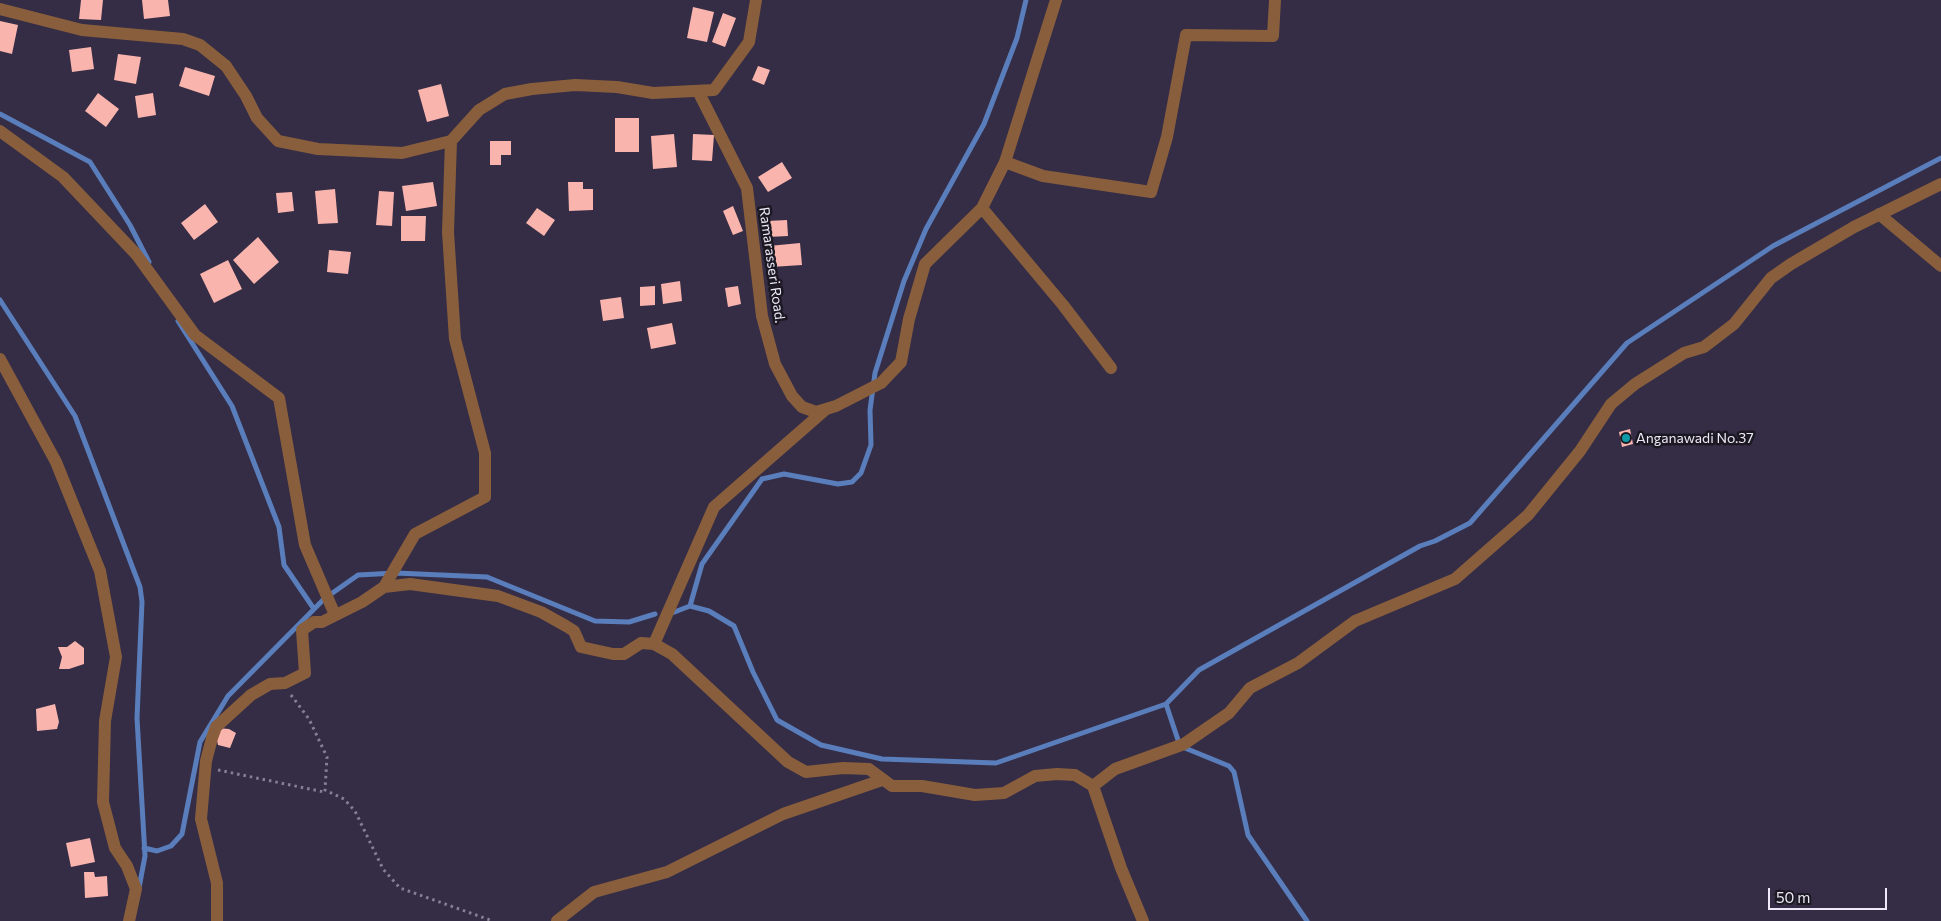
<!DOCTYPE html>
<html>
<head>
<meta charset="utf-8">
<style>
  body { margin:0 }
  #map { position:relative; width:1941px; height:921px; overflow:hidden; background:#342d45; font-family:Commissioner,sans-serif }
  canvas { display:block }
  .scale { position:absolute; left:1768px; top:888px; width:119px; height:22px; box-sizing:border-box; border:2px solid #ede9f8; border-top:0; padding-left:6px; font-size:15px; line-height:18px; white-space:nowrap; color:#ede9f8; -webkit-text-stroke:4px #1b1822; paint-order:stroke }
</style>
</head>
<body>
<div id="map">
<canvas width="1941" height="921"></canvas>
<div class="scale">50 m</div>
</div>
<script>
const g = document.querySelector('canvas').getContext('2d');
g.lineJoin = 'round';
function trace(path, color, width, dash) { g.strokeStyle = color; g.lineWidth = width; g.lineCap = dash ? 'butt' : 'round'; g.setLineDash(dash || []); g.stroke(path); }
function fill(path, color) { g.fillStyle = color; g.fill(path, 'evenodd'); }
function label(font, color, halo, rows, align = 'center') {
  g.font = font + ' Commissioner,sans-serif'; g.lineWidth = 5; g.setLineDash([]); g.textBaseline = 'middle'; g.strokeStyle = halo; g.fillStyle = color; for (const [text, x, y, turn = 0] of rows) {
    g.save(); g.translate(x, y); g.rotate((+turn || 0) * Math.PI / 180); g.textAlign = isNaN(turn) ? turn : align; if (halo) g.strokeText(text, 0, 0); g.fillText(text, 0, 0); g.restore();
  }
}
trace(new Path2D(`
  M0,114L90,162L130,225L149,262
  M0,300L75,416L140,587L142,602L137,718L145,856L139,888
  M178,321L232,406L279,527L284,565L314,609
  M690,606L702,564L762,479L784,474L838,484L852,482L861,473L871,445L870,410L875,373L904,281L926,229L984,124L1017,38L1026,0
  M672,613L690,606L709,611L734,626L753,672L777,720L821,745L882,759L996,763L1166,704L1199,670L1420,546L1435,541L1470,523L1627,343L1773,246L1941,158
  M1166,704L1180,746L1229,766L1234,772L1248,835L1307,921
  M144,848L157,851L171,846L182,834L200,742L228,696L324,599L358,575L396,573L487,577L595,621L629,622L655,614`), '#5a7ebc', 5);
fill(new Path2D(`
  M81,0H103L101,20L79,19Z
  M142,0H168L170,16L144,19Z
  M693,7L714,12L707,42L687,38Z
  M723,13L736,18L725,47L712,42Z
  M0,21L18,25L12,54L0,51Z
  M91,47L94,69L72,72L69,50Z
  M118,54L141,57L136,84L114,80Z
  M758,66L770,70L764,85L752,80Z
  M185,67L215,76L209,96L179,86Z
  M441,84L449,116L427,122L418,90Z
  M98,93L119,109L106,127L85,111Z
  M153,93L156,115L138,118L135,96Z
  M615,118H639V152H615Z
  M674,134L677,167L653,169L651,136Z
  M693,134L714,135L712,161L692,160Z
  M490,141H511V155H501V165H490Z
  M782,162L792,178L768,192L758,177Z
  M433,182L437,206L406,211L402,186Z
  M568,182H583V189H593V210L569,211Z
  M335,189L338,223L318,224L315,191Z
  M379,191L394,192L392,226L376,225Z
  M292,192L294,211L278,213L276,193Z
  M205,204L218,222L194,240L181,223Z
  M733,206L743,231L733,235L723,211Z
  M537,208L555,220L544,236L526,223Z
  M401,216H426L425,241H401Z
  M787,220L788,236L768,237L767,221Z
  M258,237L279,262L254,284L233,260Z
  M800,243L802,265L771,267L769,246Z
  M329,250L351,252L348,274L327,272Z
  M228,260L242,289L214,303L200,274Z
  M680,281L682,301L663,304L661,284Z
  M655,286V305L640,306V287Z
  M738,286L741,304L728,307L725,288Z
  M621,297L624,318L603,321L600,300Z
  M672,323L676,344L651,349L647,328Z
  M1630,429L1633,444L1622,447L1619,432Z
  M75,641L84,648V664L69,669H59L62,657L58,647H67Z
  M55,704L59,722L57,729L37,731L36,709Z
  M218,728L229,729L236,733L230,748L218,745L216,736Z
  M90,838L95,862L71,867L66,843Z
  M84,872H94L95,877L107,876L108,896L85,898Z`), '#fab4ae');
trace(new Path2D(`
  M291,695L309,719L327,757L325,790L344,799L355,811L383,869L400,888L493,921
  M218,770L324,792`), '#868094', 3, [2.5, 4]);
trace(new Path2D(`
  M0,9L82,30L183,39L200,45L226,66L246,96L257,118L278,141L318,149L402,153L451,141L479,110L505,94L532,89L575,85L617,87L653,93L714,90L749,42L756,0
  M698,91L747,188L762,316L775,364L792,396L802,407L816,412L836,406L881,383L901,362L909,319L925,264L982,208L1005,162L1056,0
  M0,131L63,177L136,254L195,335L279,398L305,545L335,615
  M1005,162L1043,176L1151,192L1167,137L1186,35L1273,36L1275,0
  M982,208L1063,305L1111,368
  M1879,214L1941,266
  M0,359L56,462L100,571L116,657L105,721L103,802L115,848L127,866L136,889L129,921
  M384,587L415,534L485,497V453L455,339L448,232L451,141
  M654,644L714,507L825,410
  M1093,786L1115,769L1184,744L1229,713L1250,688L1298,663L1355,621L1455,579L1528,515L1580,451L1611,404L1635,384L1684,353L1704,347L1734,324L1771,278L1791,264L1854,227L1941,184
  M1093,786L1121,868L1143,921
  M217,921V883L201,819L206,761L212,738L216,727L251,695L270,684L285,683L305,673L302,630L314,622H322L362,602L384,587L410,584L498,596L541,612L566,626L574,631L581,647L613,654H624L641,643L654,644L672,654L788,762L806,772L843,768L869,769L892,786H922L975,795L1004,793L1035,776L1057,774L1075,775L1093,786
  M557,921L594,892L667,872L783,814L882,780`), '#895e3d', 12);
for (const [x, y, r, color] of [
  [1626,438,5,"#0f9aa8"]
]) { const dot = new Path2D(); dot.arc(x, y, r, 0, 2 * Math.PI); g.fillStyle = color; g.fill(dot); trace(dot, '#1b1822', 2); }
label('14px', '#ede9f8', '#1b1822', [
  ["Ramarasseri Road.",772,265,82]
]);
label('14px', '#ede9f8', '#1b1822', [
  ["Anganawadi No.37",1636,438]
], 'left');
</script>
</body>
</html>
